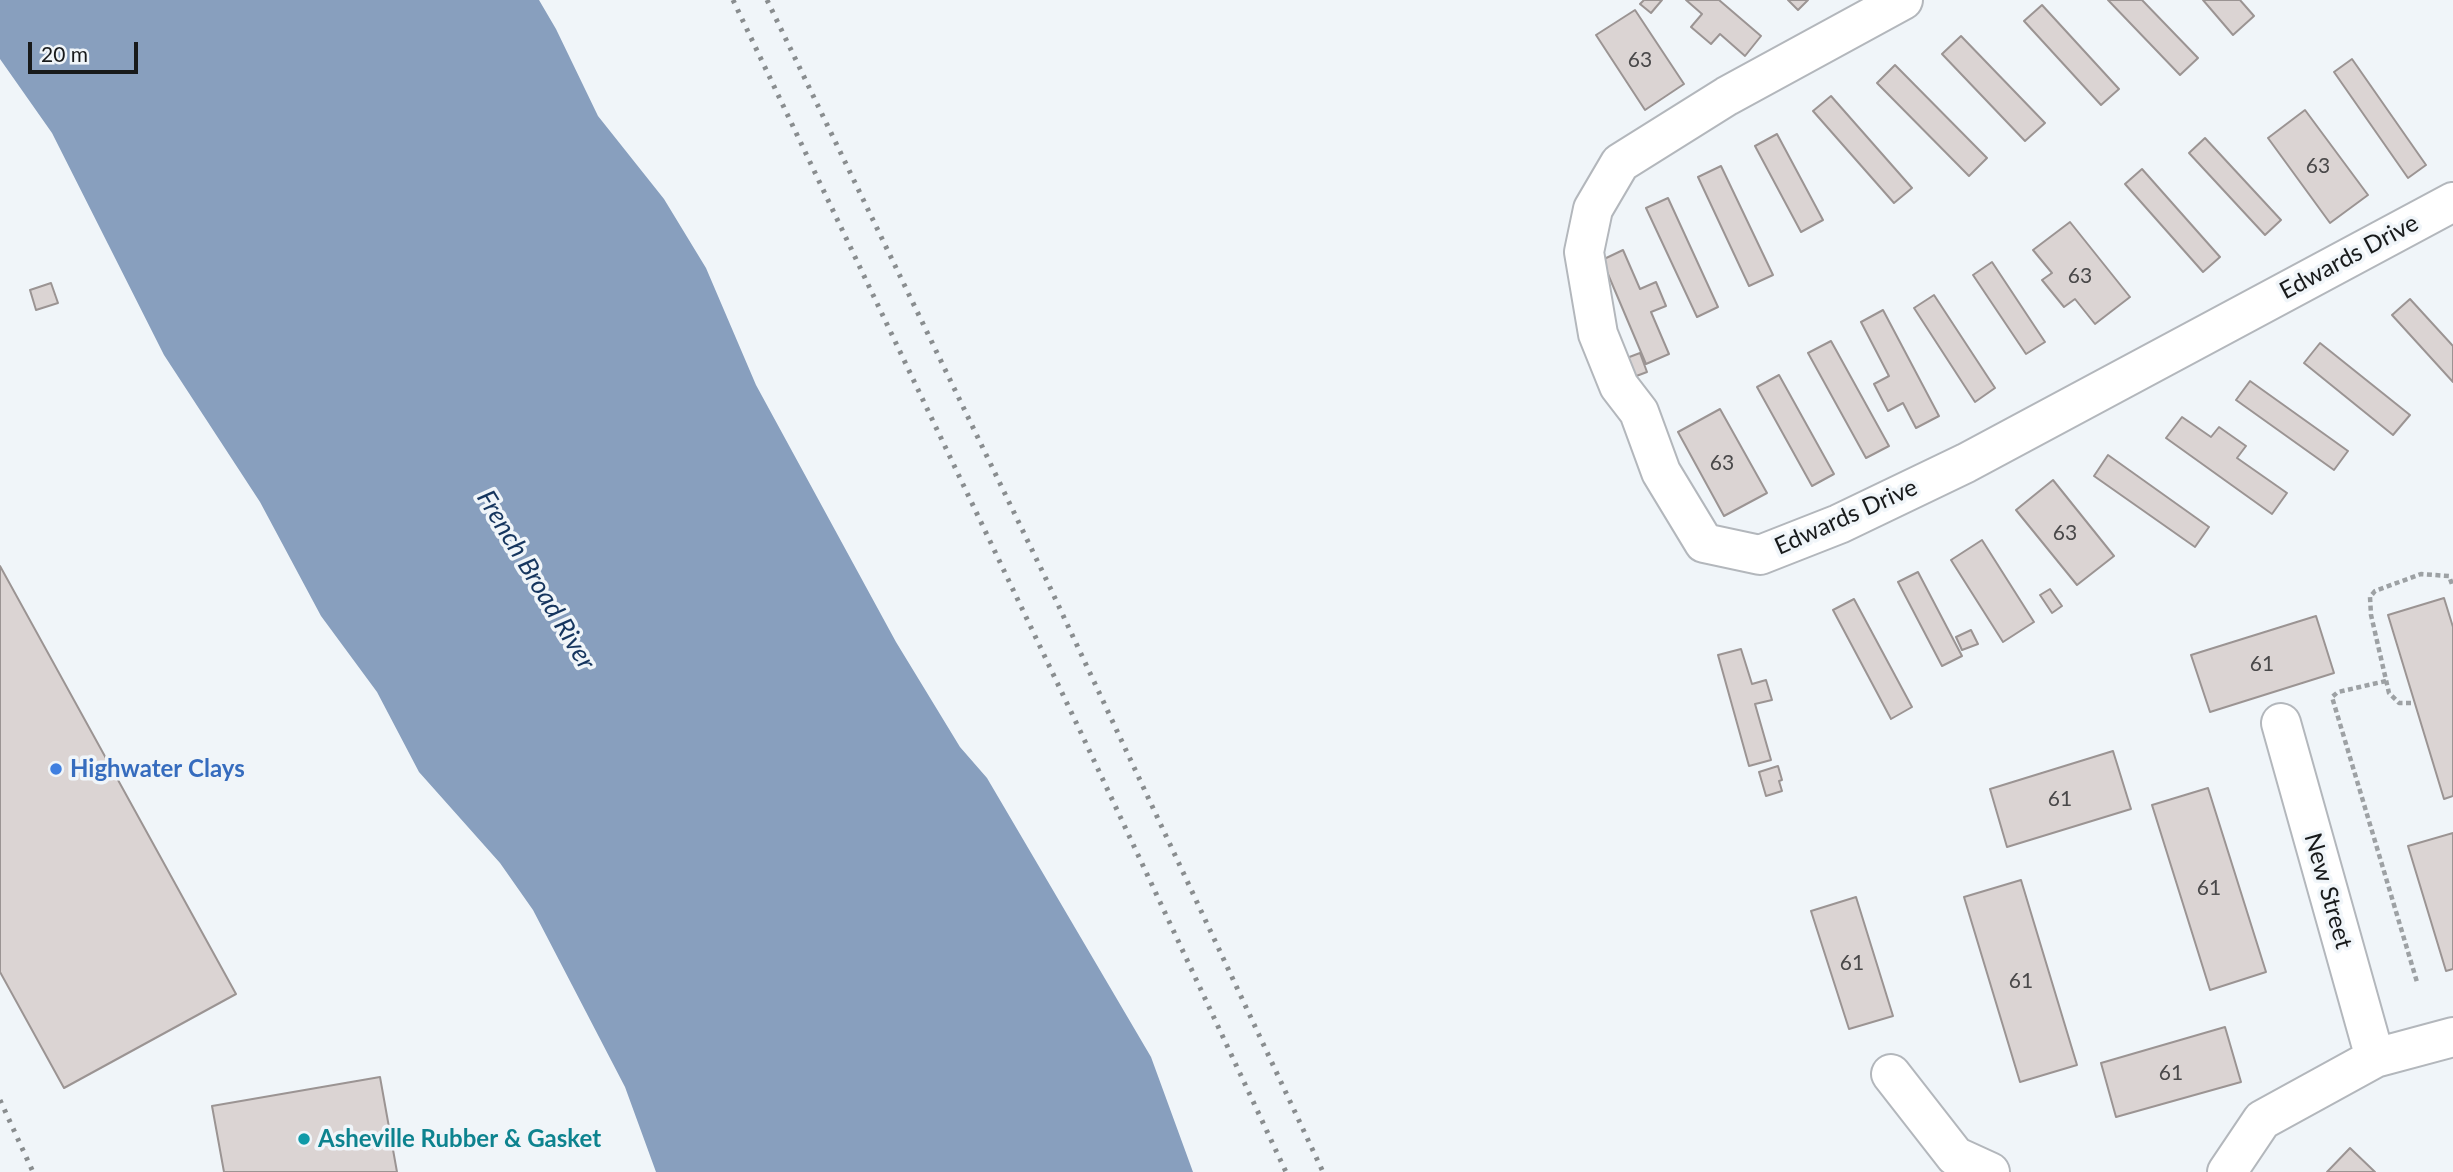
<!DOCTYPE html>
<html>
<head>
<meta charset="utf-8">
<style>
  body { margin:0 }
  #map { position:relative; width:2453px; height:1172px; overflow:hidden; background:#f0f5f9; font-family:Lato,sans-serif }
  canvas { display:block }
  .scale { position:absolute; left:28px; top:42px; width:110px; height:32px; box-sizing:border-box; border:4px solid #181a1b; border-top:0; padding-left:9px; font-size:21px; line-height:24px; white-space:nowrap; color:#181a1b; -webkit-text-stroke:5px #f0f5f9; paint-order:stroke }
</style>
</head>
<body>
<div id="map">
<canvas width="2453" height="1172"></canvas>
<div class="scale">20 m</div>
</div>
<script>
const g = document.querySelector('canvas').getContext('2d');
g.lineJoin = 'round';
function fill(path, color) { g.fillStyle = color; g.fill(path, 'evenodd'); }
function trace(path, color, width, dash) { g.strokeStyle = color; g.lineWidth = width; g.lineCap = dash ? 'butt' : 'round'; g.setLineDash(dash || []); g.stroke(path); }
function label(font, color, halo, rows, align = 'center') {
  g.font = font + ' Lato,sans-serif'; g.lineWidth = 7; g.setLineDash([]); g.textBaseline = 'middle'; g.strokeStyle = halo; g.fillStyle = color; for (const [text, x, y, turn = 0] of rows) {
    g.save(); g.translate(x, y); g.rotate((+turn || 0) * Math.PI / 180); g.textAlign = isNaN(turn) ? turn : align; if (halo) g.strokeText(text, 0, 0); g.fillText(text, 0, 0); g.restore();
  }
}
fill(new Path2D(`
  M0,0H539L556,29L598,116L664,199L706,268L756,385L896,642L960,747L987,778L1151,1057L1193,1172H656L625,1087L533,910L500,863L419,772L377,692L321,616L260,502L164,355L52,133L0,59Z`), '#889fbe');
const building = new Path2D(`
  M1644,0H1662L1651,13L1640,4Z
  M1686,0H1719L1761,36L1745,56L1720,34L1711,44L1691,27L1702,14Z
  M1788,0H1808L1798,10Z
  M2108,0H2142L2198,58L2180,75Z
  M2203,0H2240L2254,16L2233,35Z
  M2042,5L2119,89L2101,105L2024,21Z
  M1635,10L1684,84L1645,110L1596,35Z
  M1961,36L2045,123L2025,141L1942,54Z
  M2352,59L2426,165L2408,178L2334,72Z
  M1895,65L1987,158L1969,176L1877,83Z
  M1831,96L1912,188L1894,203L1813,111Z
  M2305,110L2368,195L2330,223L2268,138Z
  M1777,134L1823,220L1801,232L1755,146Z
  M2205,138L2281,220L2265,235L2189,153Z
  M1721,166L1773,275L1749,286L1698,177Z
  M2142,169L2220,257L2203,272L2125,184Z
  M1668,198L1718,307L1697,317L1646,208Z
  M2070,222L2130,297L2095,324L2075,299L2064,307L2042,280L2052,273L2033,250Z
  M1623,250L1640,289L1656,282L1666,306L1651,312L1669,354L1646,364L1602,260Z
  M1992,262L2045,342L2026,354L1973,275Z
  M51,283L58,303L36,310L30,290Z
  M1934,295L1995,388L1975,402L1914,308Z
  M2410,299L2453,346V382L2392,315Z
  M1883,310L1939,416L1916,428L1903,403L1888,411L1874,384L1889,376L1861,322Z
  M1831,341L1889,446L1866,458L1808,353Z
  M2320,343L2410,415L2393,435L2304,363Z
  M1640,353L1647,372L1631,378L1624,359Z
  M1779,375L1834,474L1812,486L1757,387Z
  M2250,381L2348,451L2334,470L2236,400Z
  M1720,409L1767,493L1724,516L1678,432Z
  M2182,417L2211,437L2219,427L2246,446L2237,458L2287,493L2272,514L2166,438Z
  M2108,455L2209,527L2195,547L2094,476Z
  M2053,480L2114,556L2077,585L2016,510Z
  M1982,540L2034,622L2003,642L1951,560Z
  M0,566L236,994L64,1088L0,972Z
  M1918,572L1962,656L1942,666L1898,582Z
  M2050,589L2062,606L2052,613L2040,595Z
  M2444,598L2453,627V796L2444,799L2388,615Z
  M1854,599L1912,707L1891,719L1833,610Z
  M2316,616L2334,673L2210,712L2191,655Z
  M1971,630L1978,644L1962,650L1956,637Z
  M1741,649L1752,684L1766,680L1772,700L1755,704L1771,760L1749,766L1718,655Z
  M2113,751L2131,809L2007,847L1990,789Z
  M1778,766L1782,780L1779,781L1782,791L1766,796L1759,772Z
  M2208,788L2266,972L2210,990L2152,805Z
  M2453,833V969L2446,971L2408,846Z
  M2021,880L2077,1065L2020,1082L1964,897Z
  M1856,897L1893,1016L1849,1029L1811,911Z
  M2225,1027L2241,1082L2116,1117L2101,1063Z
  M380,1077L397,1172H224L212,1106Z
  M2350,1148L2375,1172H2327Z`);
fill(building, '#dbd4d3');
trace(building, '#9b9493', 2);
const minor = new Path2D(`
  M1903,0L1727,96L1620,163L1593,209L1584,252L1598,334L1619,386L1639,412L1661,472L1704,543L1760,555L1839,524L1966,463L2453,202
  M2281,723L2375,1058
  M1891,1074L1955,1156L1990,1172
  M2227,1172L2262,1120L2375,1058L2453,1037`);
trace(minor, '#b3b7bc', 42);
trace(new Path2D(`
  M2386,681L2338,692L2332,697L2417,982
  M2411,703H2399L2389,693L2371,615L2370,597L2375,591L2421,574L2449,576L2453,587`), '#9da1a4', 4.5, [5, 3.5]);
trace(minor, '#fff', 38);
trace(new Path2D(`
  M733,0L1083,737L1286,1172
  M767,0L1047,581L1323,1172
  M0,1100L33,1172`), '#898d8f', 5, [3.5, 7]);
for (const [x, y, r, color] of [
  [56,769,7,"#3f7fe0"],
  [304,1139,7,"#0f9aa8"]
]) { const dot = new Path2D(); dot.arc(x, y, r, 0, 2 * Math.PI); g.fillStyle = color; g.fill(dot); trace(dot, '#f0f5f9', 2.5); }
label('21px', '#494849', null, [
  ["63",1640,60],
  ["63",2318,166],
  ["63",2080,276],
  ["63",1722,463],
  ["63",2065,533],
  ["61",2262,664],
  ["61",2060,799],
  ["61",2209,888],
  ["61",1852,963],
  ["61",2021,981],
  ["61",2171,1073]
]);
label('24px', '#181a1b', '#f0f5f9', [
  ["Edwards Drive",2349,257,-28],
  ["Edwards Drive",1846,517,-24],
  ["New Street",2328,891,74]
]);
label('bold 24px', '#366cbe', '#f0f5f9', [
  ["Highwater Clays",70,769]
], 'left');
label('bold 24px', '#0d838f', '#f0f5f9', [
  ["Asheville Rubber & Gasket",318,1139]
], 'left');
label('italic 26px', '#15355e', '#f0f5f9', [
  ["French Broad River",536,580,59]
]);
</script>
</body>
</html>
